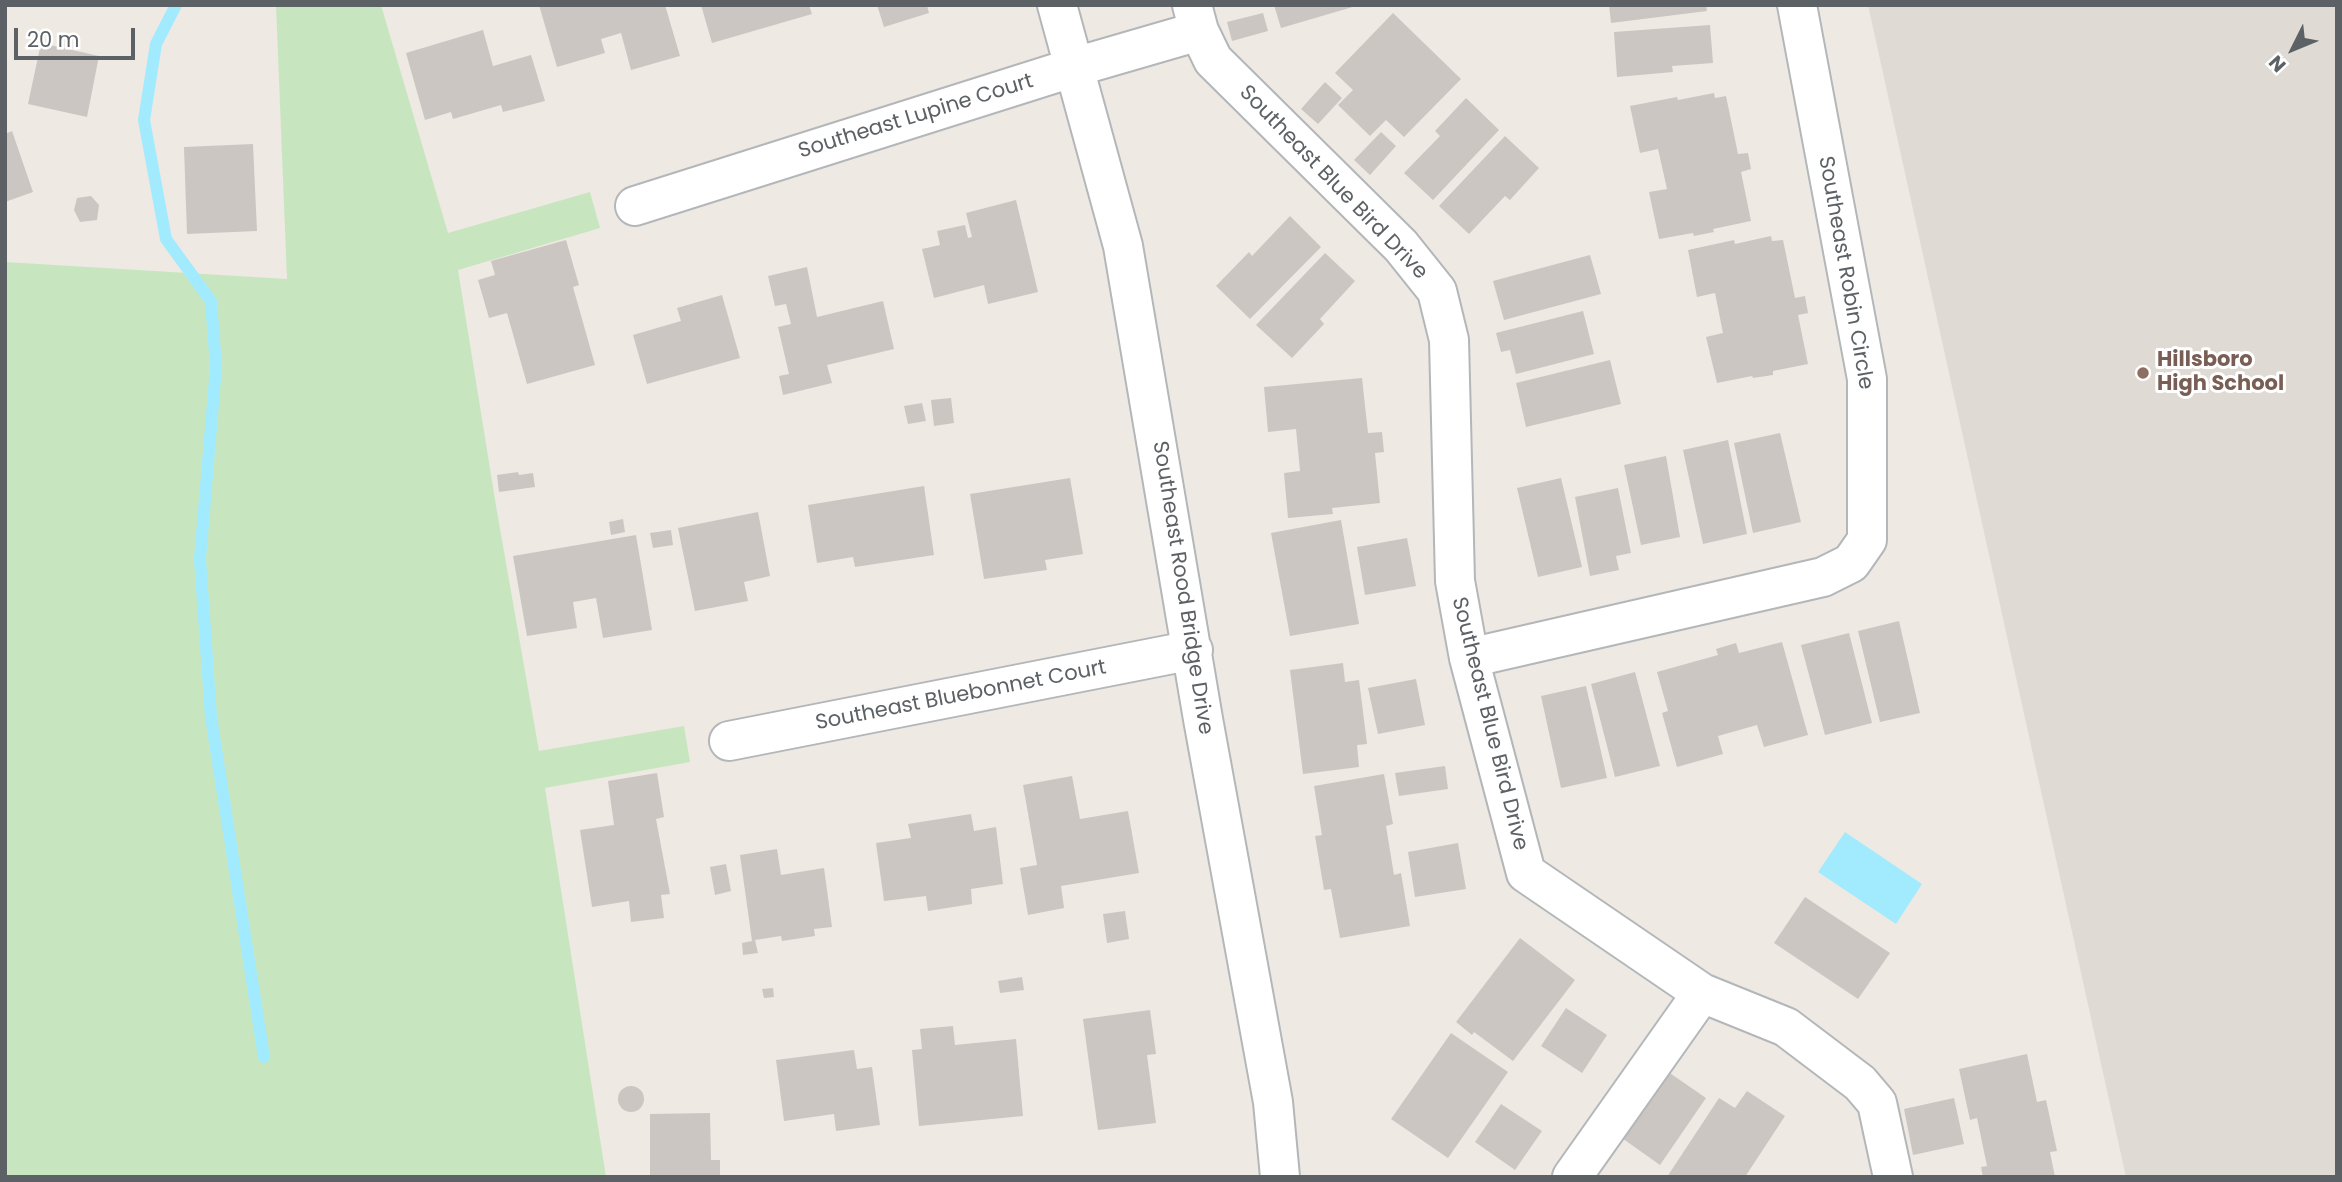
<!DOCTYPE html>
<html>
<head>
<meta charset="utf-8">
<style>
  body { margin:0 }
  #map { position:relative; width:2342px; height:1182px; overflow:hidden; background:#eee9e3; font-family:Poppins,sans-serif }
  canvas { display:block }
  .frame { position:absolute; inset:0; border:7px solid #5b6164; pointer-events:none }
  .north { position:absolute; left:2258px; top:14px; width:70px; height:70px; -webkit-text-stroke:5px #fff; paint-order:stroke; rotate:227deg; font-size:19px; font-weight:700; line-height:28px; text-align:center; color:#5b6164 }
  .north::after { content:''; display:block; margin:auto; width:24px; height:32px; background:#5b6164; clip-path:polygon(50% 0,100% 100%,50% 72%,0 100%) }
  .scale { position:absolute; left:14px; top:28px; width:121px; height:32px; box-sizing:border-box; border:4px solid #5b6164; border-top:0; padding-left:9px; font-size:21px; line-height:24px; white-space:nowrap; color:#5b6164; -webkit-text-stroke:5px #fff; paint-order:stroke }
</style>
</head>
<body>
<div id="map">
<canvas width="2342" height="1182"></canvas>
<div class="frame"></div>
<div class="north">N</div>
<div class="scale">20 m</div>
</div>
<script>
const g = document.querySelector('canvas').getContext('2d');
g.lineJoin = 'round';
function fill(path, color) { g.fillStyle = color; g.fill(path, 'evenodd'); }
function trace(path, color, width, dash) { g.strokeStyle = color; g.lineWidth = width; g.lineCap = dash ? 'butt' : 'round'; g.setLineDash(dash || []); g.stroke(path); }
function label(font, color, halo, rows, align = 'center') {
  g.font = font + ' Poppins,sans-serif'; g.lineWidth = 6; g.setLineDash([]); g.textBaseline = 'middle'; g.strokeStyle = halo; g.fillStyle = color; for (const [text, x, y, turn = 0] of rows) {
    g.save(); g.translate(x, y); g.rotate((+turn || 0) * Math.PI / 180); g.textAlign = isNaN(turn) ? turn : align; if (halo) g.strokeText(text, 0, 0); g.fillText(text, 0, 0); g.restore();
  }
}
fill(new Path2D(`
  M1868,5H2337V1177H2126Z`), '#e0dad4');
fill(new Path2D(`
  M276,5H381L448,233L590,192L600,228L458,270L496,506L539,751L684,726L690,762L545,788L606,1177H5V262L287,279Z`), '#c7e6bf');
fill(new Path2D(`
  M1845,832L1922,884L1896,924L1818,872Z`), '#a2ebff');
trace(new Path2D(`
  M176,5L156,44L144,120L166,239L211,301L216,367L200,559L211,717L264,1057`), '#a2ebff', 12);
fill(new Path2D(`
  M539,5H665L680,56L631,70L621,33L601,39L605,53L557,67Z
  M701,5H809L812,14L712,43Z
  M877,5H927L929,13L884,27Z
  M1274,5H1356V6L1281,28Z
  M1609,5H1706L1707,11L1611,23Z
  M1263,13L1268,31L1232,41L1227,22Z
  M1393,13L1461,79L1404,137L1386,120L1370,136L1338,105L1353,90L1335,73Z
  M1710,25L1713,63L1672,66L1673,72L1617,77L1614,32Z
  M483,30L493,66L531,55L545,101L503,112L501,105L453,119L451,112L425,120L406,53Z
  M41,43L99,56L87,117L28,104Z
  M1325,82L1342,98L1318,124L1301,109Z
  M1714,93L1715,98L1726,96L1738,154L1748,153L1751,169L1741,172L1751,221L1713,229L1714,232L1694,236L1693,233L1659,239L1649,192L1667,189L1658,149L1640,153L1630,106L1677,97L1678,100Z
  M1466,98L1499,130L1433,200L1404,173L1440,136L1435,131Z
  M12,131L33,192L5,202V134Z
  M1381,132L1396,146L1370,175L1354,160Z
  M1505,136L1539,168L1510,200L1505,196L1469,234L1439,206Z
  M253,144L257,231L187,234L184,147Z
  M91,196L99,205L97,220L80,222L74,210L77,198Z
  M1016,200L1038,292L988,304L984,285L934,298L922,249L940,245L937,231L965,225L968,238L972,237L966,213Z
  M1290,216L1321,247L1250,319L1216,286L1249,252L1252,256Z
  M1771,236L1772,241L1783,240L1795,298L1805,296L1808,313L1798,315L1808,364L1773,371V375L1753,378L1752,376L1717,383L1706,337L1723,333L1715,293L1697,297L1688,250L1734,240L1735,244Z
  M566,240L579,285L573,287L595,365L527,384L507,313L489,318L478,280L495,275L491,261Z
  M1325,253L1355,281L1320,319L1324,324L1292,358L1256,325Z
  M1590,255L1601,294L1504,320L1493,281Z
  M807,267L817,317L883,301L894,349L827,365L832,383L783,395L779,376L789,374L778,327L791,324L786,304L775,306L768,276Z
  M722,295L740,358L647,384L633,335L681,321L677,308Z
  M1583,311L1594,354L1516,374L1510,350L1501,352L1496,333Z
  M1610,360L1621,404L1526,427L1516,383Z
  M1362,378L1368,433L1382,432L1384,452L1375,453L1380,503L1332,508L1333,514L1288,518L1284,473L1300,471L1296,429L1268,432L1264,387Z
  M951,398L954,423L934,426L931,400Z
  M922,403L926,421L908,424L904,406Z
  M1780,433L1801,522L1753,533L1734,443Z
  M1728,440L1747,534L1703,544L1683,450Z
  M1666,456L1680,537L1641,545L1624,465Z
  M518,472L519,475L533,473L535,487L499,492L497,475Z
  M1070,478L1083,554L1045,560L1047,570L984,579L970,494Z
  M1561,478L1582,567L1538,577L1517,488Z
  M924,486L934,555L855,567L853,557L817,563L808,505Z
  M1618,488L1631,553L1616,556L1619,570L1590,576L1575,497Z
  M758,512L770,576L744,582L748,601L695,611L678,528Z
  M623,519L625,532L611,535L609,522Z
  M1341,520L1359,624L1290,636L1271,533Z
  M671,530L673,545L653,548L650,533Z
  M636,535L652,630L603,638L596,598L573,602L577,628L527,636L513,556Z
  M1407,538L1416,586L1365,595L1357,547Z
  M1899,621L1920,713L1880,722L1858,631Z
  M1849,633L1872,723L1825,735L1801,645Z
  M1782,642L1808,735L1764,747L1757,725L1718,736L1723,754L1677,767L1662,713L1668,711L1657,672L1718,655L1716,649L1736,643L1739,653Z
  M1343,663L1345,682L1359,680L1367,744L1357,745L1359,767L1303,774L1290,670Z
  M1635,672L1660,766L1615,777L1591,684Z
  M1416,679L1425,725L1378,734L1368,688Z
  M1586,686L1607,778L1561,788L1541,696Z
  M1445,766L1448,789L1399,796L1395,773Z
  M657,773L664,817L656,819L670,894L661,895L664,918L631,922L629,901L592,907L580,830L614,825L608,781Z
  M1384,774L1393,824L1386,826L1394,875L1401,873L1410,926L1340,938L1331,889L1324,890L1315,836L1322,835L1314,786Z
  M1072,776L1080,819L1128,811L1139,873L1061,886L1064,908L1028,915L1020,868L1037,865L1023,785Z
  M971,814L974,831L996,827L1003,884L971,889L972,904L928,911L926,896L884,901L876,843L911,838L908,824Z
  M1458,843L1466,889L1415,897L1408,852Z
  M777,849L781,875L824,868L832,927L814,929L815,936L782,941L781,936L755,940L758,953L743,955L742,943L752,941L740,855Z
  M726,864L731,891L715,895L710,867Z
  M1805,897L1890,953L1858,999L1774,943Z
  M1125,911L1129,939L1107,943L1103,914Z
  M1520,938L1575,980L1513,1061L1474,1032L1472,1035L1456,1022Z
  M1022,977L1024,990L1000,993L998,981Z
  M773,988L774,997L764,998L762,989Z
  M1566,1008L1607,1035L1582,1073L1541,1046Z
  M1150,1010L1156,1054L1147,1055L1156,1123L1098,1130L1083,1019Z
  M953,1026L955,1045L1016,1039L1023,1116L919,1126L912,1050L922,1049L920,1029Z
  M1451,1033L1508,1072L1448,1158L1391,1119Z
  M854,1050L857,1069L872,1067L880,1125L836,1131L834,1114L784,1121L776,1060Z
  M2027,1054L2037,1102L2046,1100L2057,1151L2050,1152L2055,1177H1983L1981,1167L1987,1166L1977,1118L1970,1120L1959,1069Z
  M1664,1069L1706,1098L1660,1165L1619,1136Z
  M618 1099a13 13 0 1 1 26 0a13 13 0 1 1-26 0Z
  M1747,1091L1785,1116L1745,1177H1667L1719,1098L1735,1108Z
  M1954,1098L1964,1144L1913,1155L1904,1109Z
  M1501,1104L1542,1131L1515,1170L1475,1142Z
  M710,1113L711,1160H720V1177H650V1114Z`), '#cbc6c2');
const minor = new Path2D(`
  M1057,5L1123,246L1203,719L1273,1102L1280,1177
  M1192,5L1199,31L1213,60L1401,246L1437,291L1449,340L1455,581L1469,658L1526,873L1702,993L1786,1027L1860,1083L1877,1103L1893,1177
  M635,206L1075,67L1199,31
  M1469,658L1823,577L1851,563L1867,540V379L1797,5
  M729,741L1193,650
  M1572,1177L1702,993`);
trace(minor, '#b3b7ba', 42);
trace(minor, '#fff', 38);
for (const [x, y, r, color] of [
  [2143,373,7,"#8d6e63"]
]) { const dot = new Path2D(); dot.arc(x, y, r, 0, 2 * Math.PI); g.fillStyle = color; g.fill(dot); trace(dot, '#fff', 2.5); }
label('21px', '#5b6164', '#fff', [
  ["Southeast Lupine Court",916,117,-17],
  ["Southeast Blue Bird Drive",1333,183,46],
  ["Southeast Robin Circle",1845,273,80],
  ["Southeast Rood Bridge Drive",1182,588,81],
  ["Southeast Bluebonnet Court",961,696,-11],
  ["Southeast Blue Bird Drive",1489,724,76]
]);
label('bold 21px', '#785e54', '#fff', [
  ["Hillsboro",2157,361],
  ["High School",2157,385]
], 'left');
</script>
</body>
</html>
